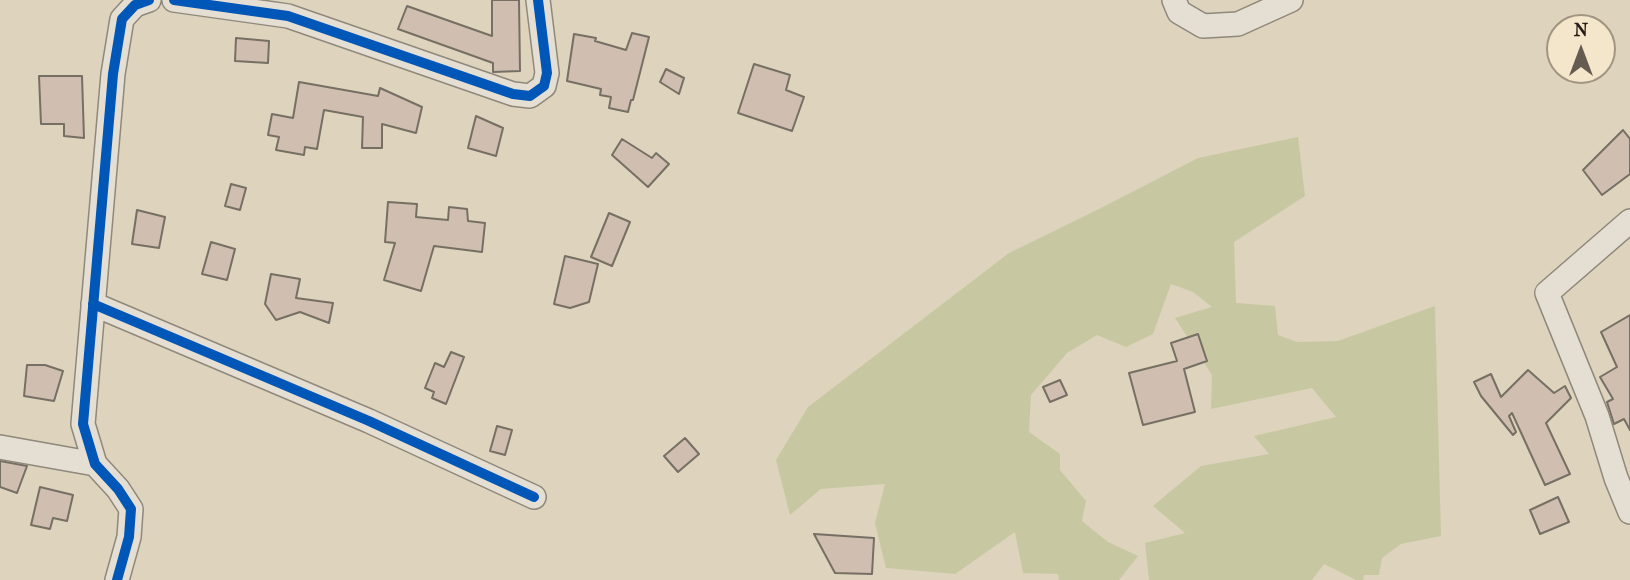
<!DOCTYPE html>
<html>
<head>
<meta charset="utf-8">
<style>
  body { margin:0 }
  #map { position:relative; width:1630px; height:580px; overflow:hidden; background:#ded3bc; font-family:"IM FELL French Canon",serif }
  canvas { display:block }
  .north { position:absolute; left:1546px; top:14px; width:70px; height:70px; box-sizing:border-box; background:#f3e6ca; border:2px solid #a19482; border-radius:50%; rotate:0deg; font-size:19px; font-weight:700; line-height:28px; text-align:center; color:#261a16 }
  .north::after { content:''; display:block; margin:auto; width:24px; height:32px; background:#665b50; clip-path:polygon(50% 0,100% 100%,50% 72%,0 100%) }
</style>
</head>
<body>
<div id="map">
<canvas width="1630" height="580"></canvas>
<div class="north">N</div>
</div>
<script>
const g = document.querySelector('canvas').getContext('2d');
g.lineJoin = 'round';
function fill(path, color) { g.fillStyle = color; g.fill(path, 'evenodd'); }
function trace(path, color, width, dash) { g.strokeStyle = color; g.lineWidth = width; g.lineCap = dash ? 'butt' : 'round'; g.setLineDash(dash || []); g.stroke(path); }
fill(new Path2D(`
  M1298,137L1305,196L1234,242L1236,303L1275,306L1278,335L1297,342L1338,341L1435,306L1441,536L1401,544L1382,558L1379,575H1364L1363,580H1356L1324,564L1312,580H1149L1145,543L1185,533L1153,506L1201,466L1269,454L1254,436L1336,417L1312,388L1211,409L1212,375L1175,318L1212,307L1193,292L1171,284L1153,334L1126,347L1097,335L1067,353L1031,395L1029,432L1060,454V470L1086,501L1082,521L1108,542L1138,556L1119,580H1059L1058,574L1023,573L1015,532L955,574L886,568L875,523L885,484L821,489L790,515L776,460L808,407L1009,253L1101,208L1198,158Z`), '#c7c8a1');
const building = new Path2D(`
  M492,0H519L520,71L493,72V63L398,29L407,6L492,36Z
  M632,33L649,37L633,100H631L628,112L609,108L611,97L600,95L601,89L567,81L574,34L596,38L595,41L626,50Z
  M236,38L269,41L268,63L235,61Z
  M754,64L790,75L786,90L804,97L792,131L738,113Z
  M666,69L684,78L679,94L660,82Z
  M39,76H82L84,138L64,136V124H41Z
  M299,82L378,96L380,88L422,107L416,133L382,124V148H362L363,117L324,110L317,149L305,147L304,155L276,150L279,137L268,135L272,114L293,118Z
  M476,116L503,128L496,156L468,148Z
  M1623,130L1630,139V174L1602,195L1583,170Z
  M622,139L652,158L656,153L669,164L648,187L612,155Z
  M231,184L246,188L240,210L225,206Z
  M388,202L417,204L416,217L448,220L449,207L467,209L468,221L485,223L482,252L434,246L421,291L384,280L395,243L385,242Z
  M137,210L165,217L159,248L132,244Z
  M609,213L630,222L612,266L591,257Z
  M211,242L235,249L227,280L202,274Z
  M565,256L598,264L589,302L570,308L554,304Z
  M271,274L300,279L296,298L333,303L329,323L300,312L276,320L265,304Z
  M1630,315V430L1624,419L1614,424L1607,402L1613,399L1600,377L1617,367L1601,332Z
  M1198,334L1207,361L1184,369L1195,412L1143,425L1129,373L1177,361L1171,343Z
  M451,352L464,357L446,404L432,398L434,392L425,388L435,363L444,367Z
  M27,365H45L63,371L54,401L24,396Z
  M1528,370L1554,393L1565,386L1571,398L1546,423L1570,474L1545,485L1512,413L1509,416L1516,432L1513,435L1481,396L1474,382L1491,374L1501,397Z
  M1060,380L1067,395L1050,402L1043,387Z
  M497,426L512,430L505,455L490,451Z
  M685,438L699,454L678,472L664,456Z
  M0,461L27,466L17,493L0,487Z
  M40,487L73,495L67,521L53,518L50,529L31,525Z
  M1558,497L1569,522L1540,534L1530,510Z
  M814,534L874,538L872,574L835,573Z`);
fill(building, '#d0beb0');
trace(building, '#766f63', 2);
const minor = new Path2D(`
  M174,0L288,16L513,94L530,96L544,86L547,73L538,0
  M1174,0L1179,12L1203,26L1238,24L1291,0
  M1630,221L1547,293L1597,416L1616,478L1630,512
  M93,304L369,421L534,497
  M0,447L95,464
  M117,580L129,537L131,509L118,489L95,464L83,424L113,74L122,19L135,5L149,0`);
trace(minor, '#8f887b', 26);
trace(minor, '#e5dfd3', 23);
trace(new Path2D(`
  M174,0L288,16L513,94L530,96L544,86L547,73L538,0
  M93,304L369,421L534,497
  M117,580L129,537L131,509L118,489L95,464L83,424L113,74L122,19L135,5L149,0`), '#0057b8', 10);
</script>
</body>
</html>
